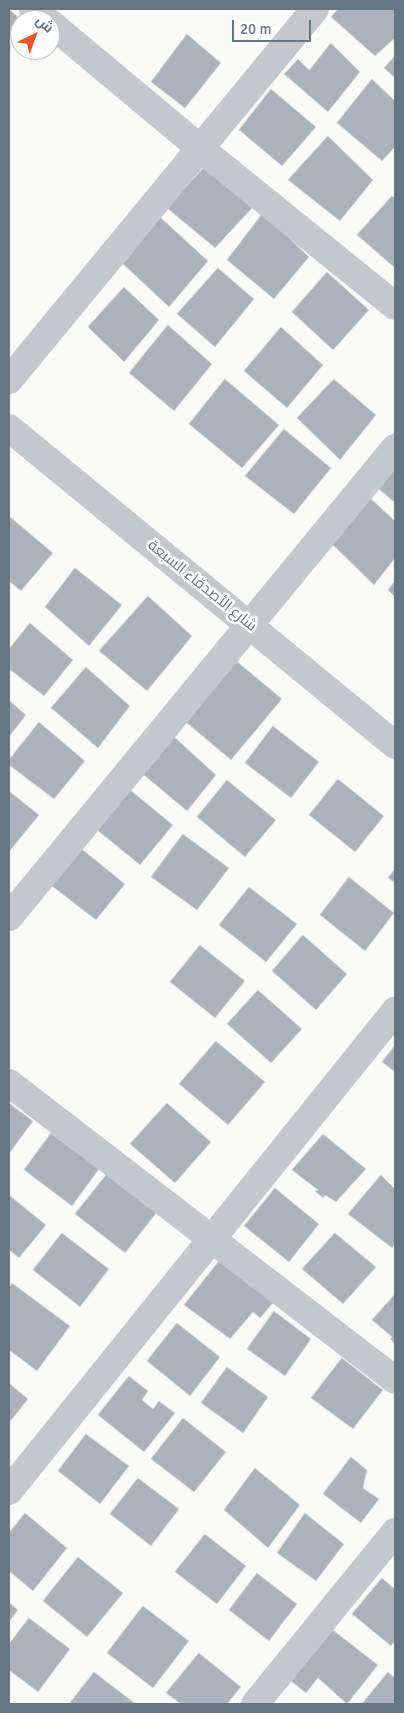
<!DOCTYPE html>
<html>
<head>
<meta charset="utf-8">
<style>
  body { margin:0 }
  #map { position:relative; width:404px; height:1713px; overflow:hidden; background:#fafaf8; font-family:Signika,Cairo,sans-serif }
  canvas { display:block }
  .frame { position:absolute; inset:0; border:10px solid #657683; pointer-events:none }
  .north { position:absolute; left:10px; top:10px; width:50px; height:50px; box-sizing:border-box; background:#fff; border:1px solid #c1c8cd; border-radius:50%; rotate:42deg; font-size:14px; font-weight:700; line-height:20px; text-align:center; color:#657683 }
  .north::after { content:''; display:block; margin:auto; width:18px; height:22px; background:#e4572e; clip-path:polygon(50% 0,100% 100%,50% 72%,0 100%) }
  .scale { position:absolute; left:232px; top:20px; width:79px; height:22px; box-sizing:border-box; border:2px solid #657683; border-top:0; padding-left:6px; font-size:15px; line-height:18px; white-space:nowrap; color:#657683; -webkit-text-stroke:4px #fff; paint-order:stroke }
</style>
</head>
<body>
<div id="map">
<canvas width="404" height="1713"></canvas>
<div class="frame"></div>
<div class="north">ش</div>
<div class="scale">20 m</div>
</div>
<script>
const g = document.querySelector('canvas').getContext('2d');
g.lineJoin = 'round';
function fill(path, color) { g.fillStyle = color; g.fill(path, 'evenodd'); }
function trace(path, color, width, dash) { g.strokeStyle = color; g.lineWidth = width; g.lineCap = dash ? 'butt' : 'round'; g.setLineDash(dash || []); g.stroke(path); }
function label(font, color, halo, rows, align = 'center') {
  g.font = font + ' Signika,Cairo,sans-serif'; g.lineWidth = 5; g.setLineDash([]); g.textBaseline = 'middle'; g.strokeStyle = halo; g.fillStyle = color; for (const [text, x, y, turn = 0] of rows) {
    g.save(); g.translate(x, y); g.rotate((+turn || 0) * Math.PI / 180); g.textAlign = isNaN(turn) ? turn : align; if (halo) g.strokeText(text, 0, 0); g.fillText(text, 0, 0); g.restore();
  }
}
const building = new Path2D(`
  M9,9L21,20L9,38Z
  M338,9H395V38L375,56L331,17Z
  M187,34L221,63L185,108L151,82Z
  M331,43L360,72L328,112L284,74L298,59L309,70Z
  M395,56V78L384,68Z
  M372,79L395,101V147L382,161L337,123Z
  M271,89L316,127L282,166L239,130Z
  M328,136L373,180L340,221L288,180Z
  M207,164L254,206L215,248L167,208Z
  M392,196L395,199V268L357,235Z
  M263,213L309,257L274,299L227,260Z
  M160,217L208,261L169,307L123,264Z
  M218,268L254,299L215,347L177,314Z
  M327,272L369,310L333,350L292,312Z
  M124,287L159,320L124,362L88,327Z
  M168,325L212,364L174,411L129,373Z
  M281,327L323,365L287,408L244,371Z
  M225,379L279,425L242,468L189,424Z
  M334,379L376,415L340,460L297,418Z
  M284,429L331,468L294,514L245,476Z
  M395,468V503L379,489Z
  M368,496L395,521V558L374,585L333,545Z
  M9,516L53,553L21,591L9,581Z
  M75,568L122,605L89,646L45,607Z
  M395,581V597L388,590Z
  M148,596L192,636L147,691L99,651Z
  M30,623L73,660L44,696L9,669V649Z
  M234,659L282,699L231,760L181,718Z
  M86,667L130,706L98,748L51,708Z
  M9,700L26,715L9,737Z
  M39,722L85,761L54,799L9,765V760Z
  M273,726L319,762L291,798L245,763Z
  M170,733L216,775L187,811L139,771Z
  M338,779L384,816L355,852L309,815Z
  M227,780L276,820L245,857L197,817Z
  M129,789L173,825L140,865L96,829Z
  M9,791L39,815L9,852Z
  M183,834L229,868L197,910L151,877Z
  M78,846L125,884L96,920L48,883Z
  M395,869V883L388,878Z
  M349,877L394,913L365,951L320,915Z
  M249,887L297,924L266,962L219,925Z
  M303,935L347,974L316,1010L272,971Z
  M200,945L245,981L215,1018L170,982Z
  M258,990L302,1029L271,1063L227,1024Z
  M216,1041L265,1082L228,1125L179,1084Z
  M395,1045V1072L382,1062Z
  M9,1103L33,1121L9,1154Z
  M167,1103L211,1142L175,1183L130,1144Z
  M51,1133L99,1169L72,1206L24,1170Z
  M323,1134L366,1169L336,1202L325,1195L323,1198L315,1191L318,1190L292,1170Z
  M107,1174L157,1212L125,1253L75,1214Z
  M381,1175L395,1189V1244L392,1248L348,1214Z
  M275,1188L319,1224L289,1262L244,1226Z
  M9,1195L46,1225L19,1258L9,1250Z
  M62,1233L109,1269L80,1307L33,1270Z
  M335,1233L376,1267L343,1304L302,1269Z
  M220,1260L274,1302L260,1318L253,1312L230,1339L184,1305Z
  M12,1283L70,1326L37,1371L9,1350V1288Z
  M395,1294V1344L390,1339L392,1337L372,1320Z
  M274,1311L311,1339L285,1376L247,1349Z
  M177,1323L220,1357L190,1396L147,1361Z
  M342,1358L383,1390L353,1429L311,1398Z
  M227,1367L268,1397L243,1433L201,1403Z
  M129,1376L148,1391L142,1400L153,1409L159,1401L175,1413L144,1452L98,1415Z
  M9,1383L28,1399L9,1423Z
  M183,1418L226,1452L194,1492L151,1459Z
  M86,1434L129,1466L100,1504L58,1471Z
  M351,1457L367,1470L363,1488L379,1499L361,1523L323,1494Z
  M255,1468L300,1505L268,1548L224,1510Z
  M138,1478L179,1509L151,1546L110,1514Z
  M25,1513L67,1548L33,1591L9,1571V1533Z
  M305,1513L344,1544L316,1581L277,1553Z
  M205,1534L246,1566L217,1604L175,1572Z
  M78,1557L123,1593L87,1637L43,1601Z
  M257,1573L297,1604L269,1641L229,1610Z
  M382,1578L395,1589V1641L391,1646L352,1614Z
  M9,1602L18,1610L9,1622Z
  M143,1606L189,1641L153,1688L107,1653Z
  M29,1618L70,1649L38,1692L9,1670V1644Z
  M333,1630L378,1665L347,1704L318,1678L306,1693L291,1681Z
  M199,1653L241,1687L227,1704H181L166,1693Z
  M94,1672L136,1704H69Z
  M388,1672L395,1678V1704H362Z`);
fill(building, '#aab3b9');
trace(building, '#dcdcda', 1);
trace(new Path2D(`
  M33,9L46,20
  M50,23L201,149L395,306
  M9,380L315,9
  M9,917L395,448
  M9,1083L395,1380
  M9,1491L395,1011
  M255,1704L395,1532`), '#c3c8cc', 28);
trace(new Path2D(`
  M9,428L395,745`), '#c3c8cc', 28);
label('15px', '#657683', '#fff', [
  ["شارع الأصدقاء السبعة",202,586,39]
]);
</script>
</body>
</html>
